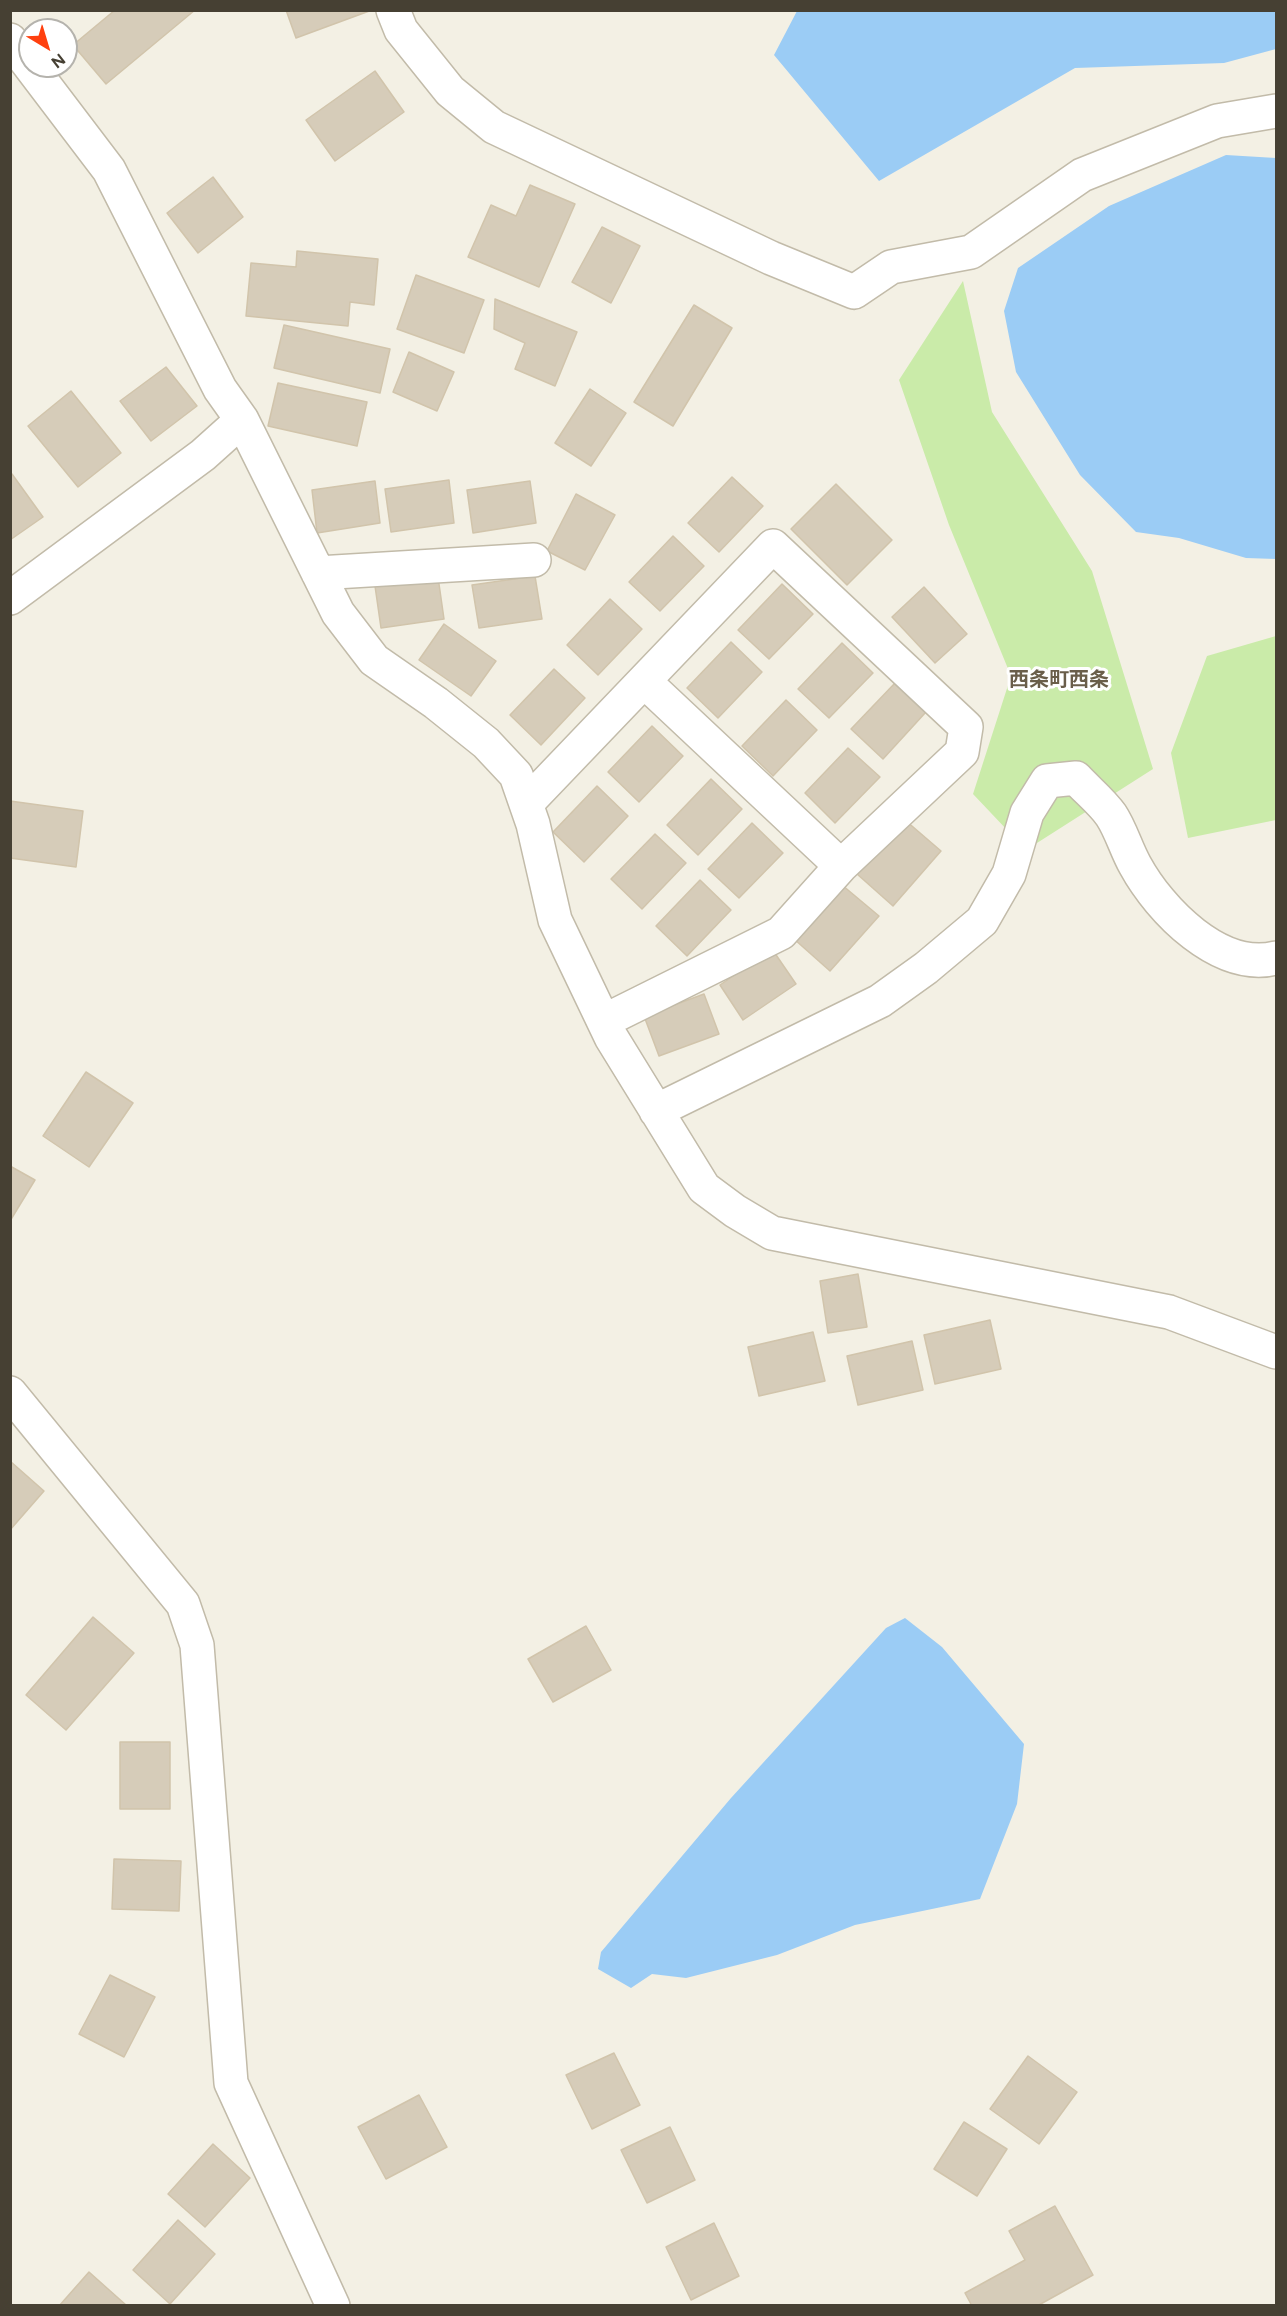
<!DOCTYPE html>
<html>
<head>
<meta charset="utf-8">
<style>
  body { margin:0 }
  #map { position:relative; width:1287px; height:2316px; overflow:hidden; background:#f3f0e4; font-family:Figtree,sans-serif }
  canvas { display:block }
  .frame { position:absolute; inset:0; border:12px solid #464033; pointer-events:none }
  .north { position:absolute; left:18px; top:18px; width:60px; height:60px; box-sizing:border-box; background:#fff; border:2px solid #b5b3ad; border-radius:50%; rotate:142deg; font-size:16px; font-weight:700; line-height:24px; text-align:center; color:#464033 }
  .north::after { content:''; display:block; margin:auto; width:21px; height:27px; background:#ff400f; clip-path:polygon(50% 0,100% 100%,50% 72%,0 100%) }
</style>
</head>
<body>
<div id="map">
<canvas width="1287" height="2316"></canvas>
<div class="frame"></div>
<div class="north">N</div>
</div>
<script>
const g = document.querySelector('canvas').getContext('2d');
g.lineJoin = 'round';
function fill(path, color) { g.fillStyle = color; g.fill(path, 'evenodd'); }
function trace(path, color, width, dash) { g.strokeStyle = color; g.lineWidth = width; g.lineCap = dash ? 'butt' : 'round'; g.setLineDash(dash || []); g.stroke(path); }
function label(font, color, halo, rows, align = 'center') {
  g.font = font + ' Figtree,"Noto Sans JP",sans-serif'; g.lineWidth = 6; g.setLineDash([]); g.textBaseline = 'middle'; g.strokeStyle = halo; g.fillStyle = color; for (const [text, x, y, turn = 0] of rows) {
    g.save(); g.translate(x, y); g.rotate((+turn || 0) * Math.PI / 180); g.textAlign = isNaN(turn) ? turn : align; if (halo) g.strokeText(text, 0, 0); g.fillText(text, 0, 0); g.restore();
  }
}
fill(new Path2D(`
  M963,281L992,412L1092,571L1153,769L1026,850L973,794L1011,676L949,525L899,380Z
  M1276,636V820L1188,838L1171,753L1207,656Z`), '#caeba9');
fill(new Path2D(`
  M797,11H1276V49L1224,63L1075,68L879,181L774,55Z
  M1226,155L1276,158V559L1246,558L1179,538L1136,532L1080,475L1016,372L1004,311L1018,268L1109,206Z
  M905,1618L942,1647L1024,1744L1017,1804L980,1899L855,1925L777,1955L686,1978L652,1974L631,1988L598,1969L601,1952L731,1798L886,1628Z`), '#9bccf5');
const building = new Path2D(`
  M115,10H195L106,84L73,45Z
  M286,10H372L296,38Z
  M375,71L404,112L335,161L306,120Z
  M213,177L243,217L198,253L167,213Z
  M530,185L575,204L539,287L468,257L491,205L516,216Z
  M602,227L640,246L611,303L572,282Z
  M297,251L378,259L374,305L350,302L348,326L246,316L251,263L296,267Z
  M416,275L484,300L464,353L397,329Z
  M495,299L577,332L555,386L515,369L525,343L494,329Z
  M694,305L732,328L673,426L634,402Z
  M284,325L390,349L380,393L274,368Z
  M409,352L454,372L437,411L393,392Z
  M166,367L197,406L151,441L120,401Z
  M278,383L367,402L357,446L268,426Z
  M590,389L626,413L591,466L555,443Z
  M71,391L121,453L78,487L28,426Z
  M12,474L43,517L10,540V475Z
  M732,477L763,506L719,552L688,523Z
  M449,480L454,523L391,532L385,489Z
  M375,481L380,523L317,533L312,490Z
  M530,481L536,523L473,533L467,490Z
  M836,484L892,540L847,585L791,529Z
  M576,494L615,515L585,570L547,551Z
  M673,536L704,566L660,611L629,582Z
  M535,576L542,619L479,628L472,585Z
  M438,577L444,619L381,628L375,586Z
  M782,584L813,614L769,659L738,630Z
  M924,587L967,634L935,663L892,617Z
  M610,599L642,629L598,675L567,645Z
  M444,624L496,661L471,696L419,660Z
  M731,642L762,672L718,718L687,688Z
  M842,643L873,673L829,718L798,689Z
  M554,669L585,698L541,745L510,715Z
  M895,683L926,712L883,759L851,729Z
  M786,700L817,730L773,776L742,746Z
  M652,726L683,756L639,802L608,772Z
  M848,748L880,777L835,823L805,793Z
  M711,779L742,809L698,855L667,825Z
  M597,786L628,816L584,862L553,832Z
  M10,801L83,811L76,867L10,858Z
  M905,820L941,851L893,906L857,874Z
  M752,823L783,853L739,898L708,869Z
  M655,834L686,863L642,909L611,879Z
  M700,880L731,910L687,956L656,926Z
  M842,885L879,916L830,971L794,939Z
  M772,949L796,984L743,1020L720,985Z
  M704,994L719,1034L659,1056L644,1016Z
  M86,1072L133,1103L89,1167L43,1136Z
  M10,1166L35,1180L10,1221Z
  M858,1274L867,1327L828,1333L820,1281Z
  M990,1320L1001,1369L935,1384L924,1335Z
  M813,1332L825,1381L759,1396L748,1347Z
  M912,1341L923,1390L858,1405L847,1356Z
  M10,1461L44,1491L10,1530Z
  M93,1617L134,1653L66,1730L26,1695Z
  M586,1626L611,1670L553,1702L528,1659Z
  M120,1742H170V1809H120Z
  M114,1859L181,1861L179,1911L112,1909Z
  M110,1975L155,1997L124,2057L79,2034Z
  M614,2053L640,2105L592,2129L566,2075Z
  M1028,2056L1077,2092L1039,2144L990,2109Z
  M419,2095L447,2147L386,2179L358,2127Z
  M964,2122L1007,2149L977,2196L934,2169Z
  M670,2127L695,2180L647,2203L621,2150Z
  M213,2144L250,2178L205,2227L168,2194Z
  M1055,2206L1093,2275L1037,2306H972L965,2293L1025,2260L1009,2231Z
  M178,2220L215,2254L170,2304L133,2270Z
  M714,2223L739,2276L691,2300L666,2247Z
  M89,2272L126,2305V2306H59Z`);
fill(building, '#d6ccb9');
trace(building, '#d1c4ab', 1.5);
const minor = new Path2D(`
  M393,10L401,30L450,91L494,127L771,258L854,292L891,267L971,252L1082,175L1217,121L1276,111
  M10,40L30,66
  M242,420L338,613L374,660L436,703L486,743L516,775L533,824L555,920L611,1037L704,1188L735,1211L772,1233L1169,1312L1276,1352
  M318,573L534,560
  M10,598L203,455L242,420L220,389L109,170L30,66
  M644,681L841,866
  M526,804L773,546L966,727L962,752L841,866L781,933L604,1021
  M656,1111L880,1001L926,968L982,921L1009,874L1027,813L1047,781L1076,778C1087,790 1102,802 1111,815C1121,830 1126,849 1135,865C1160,911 1220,972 1276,958
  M10,1393L183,1604L197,1645L231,2083L333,2306`);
trace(minor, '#c2bba9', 36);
trace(minor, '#fff', 33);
label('bold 20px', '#6a5e4a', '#fff', [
  ["西条町西条",1059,680]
]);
</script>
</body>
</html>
